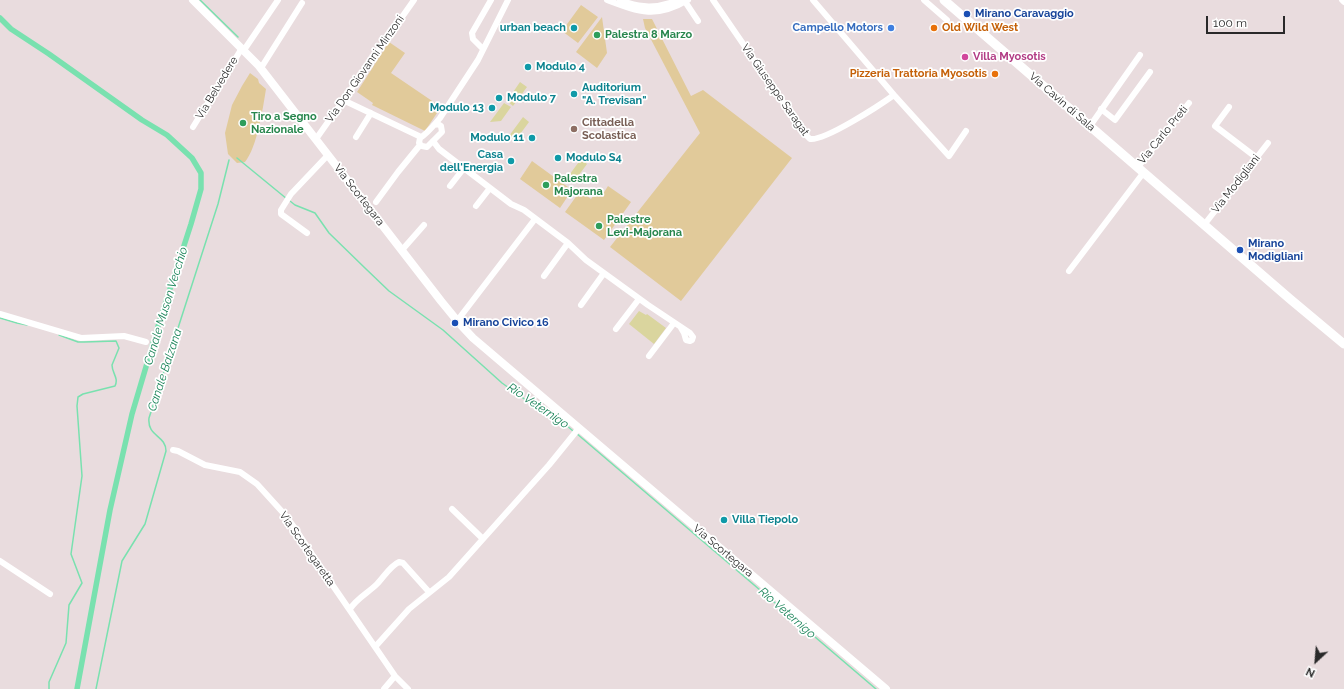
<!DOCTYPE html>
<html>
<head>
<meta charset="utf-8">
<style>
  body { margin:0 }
  #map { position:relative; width:1344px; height:689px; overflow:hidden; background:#e9dcde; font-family:Raleway,sans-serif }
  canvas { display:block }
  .north { position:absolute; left:1296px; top:641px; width:40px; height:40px; -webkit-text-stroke:3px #fff; paint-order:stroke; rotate:206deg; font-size:11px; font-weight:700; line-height:16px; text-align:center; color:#292929 }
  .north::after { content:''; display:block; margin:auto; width:14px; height:18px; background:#292929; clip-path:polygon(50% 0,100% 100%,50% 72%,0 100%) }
  .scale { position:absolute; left:1206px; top:16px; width:79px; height:18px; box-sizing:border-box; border:2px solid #292929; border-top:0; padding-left:5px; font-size:12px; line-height:14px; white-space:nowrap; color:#292929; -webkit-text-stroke:3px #fff; paint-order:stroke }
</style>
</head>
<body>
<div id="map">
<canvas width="1344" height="689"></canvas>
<div class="north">N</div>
<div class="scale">100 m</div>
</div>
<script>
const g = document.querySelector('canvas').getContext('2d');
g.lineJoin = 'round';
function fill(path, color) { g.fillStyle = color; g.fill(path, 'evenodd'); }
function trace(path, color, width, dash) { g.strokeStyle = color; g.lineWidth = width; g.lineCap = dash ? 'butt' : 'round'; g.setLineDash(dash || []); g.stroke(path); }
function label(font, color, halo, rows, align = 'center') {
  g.font = font + ' Raleway,sans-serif'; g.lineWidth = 3.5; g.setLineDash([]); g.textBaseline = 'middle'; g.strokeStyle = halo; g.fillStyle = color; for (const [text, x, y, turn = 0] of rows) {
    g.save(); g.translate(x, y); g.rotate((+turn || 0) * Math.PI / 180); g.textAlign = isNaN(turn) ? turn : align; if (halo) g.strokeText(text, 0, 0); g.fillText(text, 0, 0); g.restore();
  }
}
fill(new Path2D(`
  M520,82L527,87L513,106L507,101Z
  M504,103L511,107L501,121L490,122Z
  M523,117L529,122L515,141L509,136Z
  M581,159L587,164L573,183L567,178Z
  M639,311L646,315L647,314L666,328L654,344L629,324Z`), '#dad59e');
fill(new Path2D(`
  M581,5L598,17L578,43L562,31Z
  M602,17L607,53L597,68L576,52Z
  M643,19H652L691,96L703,90L792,158L681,301L610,247L700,133L645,28Z
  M389,42L405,53L391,73L441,107L425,131L372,105L373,103L357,92Z
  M250,73L258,79L259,83L266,89C263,108 257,148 245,162L237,163L228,154L225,133L232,105L242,86Z
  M532,161L572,190L560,208L520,179Z
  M608,186L631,202L604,240L565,212L580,191L591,199L595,193L601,197Z`), '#e1ca9a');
trace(new Path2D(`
  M200,0L238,37
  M237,158L287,199
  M290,201L295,205L315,213L329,233L366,269L389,291L443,330L502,383L530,403L557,417L573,431
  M0,318L17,323L27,325
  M576,433L876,689
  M49,689V682L66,643L69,605L82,583L71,554L82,476L77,406L78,397L83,394L115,386C119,378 112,373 112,365L119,348L116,341L84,342H78L59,335
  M96,689L122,561L145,524L166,451C166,435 147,437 149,418L218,204L229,160`), '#79e1af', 1.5);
trace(new Path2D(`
  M0,18L11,29L49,54L142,120L167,135L192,158L201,173V189L191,224L159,323L132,414L110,510L77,689`), '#79e1af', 5.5);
trace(new Path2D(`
  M607,0C639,12 656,19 688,0
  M620,0C640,8 657,9 678,0
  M684,0L698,21
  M713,0L805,134L810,139C825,141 880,105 894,95
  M813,0L894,95L949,156L966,131
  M924,0L947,20
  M1342,0L1344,2
  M483,49L473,39L472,33L491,0
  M244,50L278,0
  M261,68L302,3
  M343,100L421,137
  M1229,107L1215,126L1257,158
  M1101,109L1115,120L1150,72
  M434,125L438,124L441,126L442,132L427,147L422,146L419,143L420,138C428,133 434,125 440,118L478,60L508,0
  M1090,126L1140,55
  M193,127L242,48
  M356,137L371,113
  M316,139L414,0
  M433,141L439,149L511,204L524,210L568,243L586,260L648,305L690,333L693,337L692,340L690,341L686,340L684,333L681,328
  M1138,167L1189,103
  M450,186L464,168
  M376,202L398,172L420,145
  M476,206L490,188
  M1204,225L1268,143
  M307,233L281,214V210L291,194L328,155
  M402,250L424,225
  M1069,271L1144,172
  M544,276L568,243
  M581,305L604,273
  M0,314L81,338L124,336L146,342
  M457,321L535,219
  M616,329L639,299
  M649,356L674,323
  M173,450L178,451L205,465L240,472L257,484L286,516L294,527L327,577L395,676L408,689
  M452,509L483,539
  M0,561L50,594
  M350,609C357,598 368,593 377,584C384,577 390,566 399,562L403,563L429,592
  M375,647L409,609L449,577L549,465L579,428
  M384,689L395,676`), '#fff', 6);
trace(new Path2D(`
  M193,0L259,66L441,301L459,323L473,338L886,689`), '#fff', 8);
trace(new Path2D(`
  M944,0L1290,299L1344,344`), '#fff', 9);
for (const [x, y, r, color] of [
  [967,14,4,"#1a4fb4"],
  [574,28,4,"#0f9aa8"],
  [891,28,4,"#3f7fe0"],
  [934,28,4,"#e8710a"],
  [597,35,4,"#2e9e5b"],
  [965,57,4,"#d1479c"],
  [528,67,4,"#0f9aa8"],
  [995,74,4,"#e8710a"],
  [574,94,4,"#0f9aa8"],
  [499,98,4,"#0f9aa8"],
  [492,108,4,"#0f9aa8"],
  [243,123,4,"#2e9e5b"],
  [574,129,4,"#8d6e63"],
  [532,138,4,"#0f9aa8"],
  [558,158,4,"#0f9aa8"],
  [511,161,4,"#0f9aa8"],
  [546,185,4,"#2e9e5b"],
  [599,226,4,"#2e9e5b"],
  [1240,250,4,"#1a4fb4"],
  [455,323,4,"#1a4fb4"],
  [724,520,4,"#0f9aa8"]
]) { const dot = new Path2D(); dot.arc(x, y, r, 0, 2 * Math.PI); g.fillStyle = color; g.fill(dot); trace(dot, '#fff', 1.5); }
label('bold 11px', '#164399', '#fff', [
  ["Mirano Caravaggio",975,14],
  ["Mirano",1248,244],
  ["Modigliani",1248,257],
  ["Mirano Civico 16",463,323]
], 'left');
label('bold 11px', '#0d838f', '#fff', [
  ["urban beach",566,28,"right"],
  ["Modulo 4",536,67],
  ["Auditorium",582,88],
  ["\"A. Trevisan\"",582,101],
  ["Modulo 7",507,98],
  ["Modulo 13",484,108,"right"],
  ["Modulo 11",524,138,"right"],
  ["Casa",503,155,"right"],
  ["dell'Energia",503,168,"right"],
  ["Modulo S4",566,158],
  ["Villa Tiepolo",732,520]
], 'left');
label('bold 11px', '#366cbe', '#fff', [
  ["Campello Motors",883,28]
], 'right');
label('bold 11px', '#c56008', '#fff', [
  ["Old Wild West",942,28],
  ["Pizzeria Trattoria Myosotis",987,74,"right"]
], 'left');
label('bold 11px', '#27864d', '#fff', [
  ["Palestra 8 Marzo",605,35],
  ["Tiro a Segno",251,117],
  ["Nazionale",251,130],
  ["Palestra",554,179],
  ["Majorana",554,192],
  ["Palestre",607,220],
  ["Levi-Majorana",607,233]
], 'left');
label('bold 11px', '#b23c85', '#fff', [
  ["Villa Myosotis",973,57]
], 'left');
label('11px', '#292929', '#fff', [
  ["Via Don Giovanni Minzoni",365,69,-55],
  ["Via Belvedere",217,88,-59],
  ["Via Giuseppe Saragat",775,90,55],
  ["Via Cavin di Sala",1062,102,41],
  ["Via Carlo Preti",1163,135,-51],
  ["Via Modigliani",1236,184,-52],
  ["Via Scortegara",359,195,52],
  ["Via Scortegaretta",307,549,55],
  ["Via Scortegara",723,551,40]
]);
label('bold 11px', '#785e54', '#fff', [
  ["Cittadella",582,123],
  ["Scolastica",582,136]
], 'left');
label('italic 12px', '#1a8459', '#fff', [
  ["Canale Muson Vecchio",166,306,-73],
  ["Canale Balzana",165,370,-72],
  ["Rio Veternigo",538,406,34],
  ["Rio Veternigo",787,613,41]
]);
</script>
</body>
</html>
